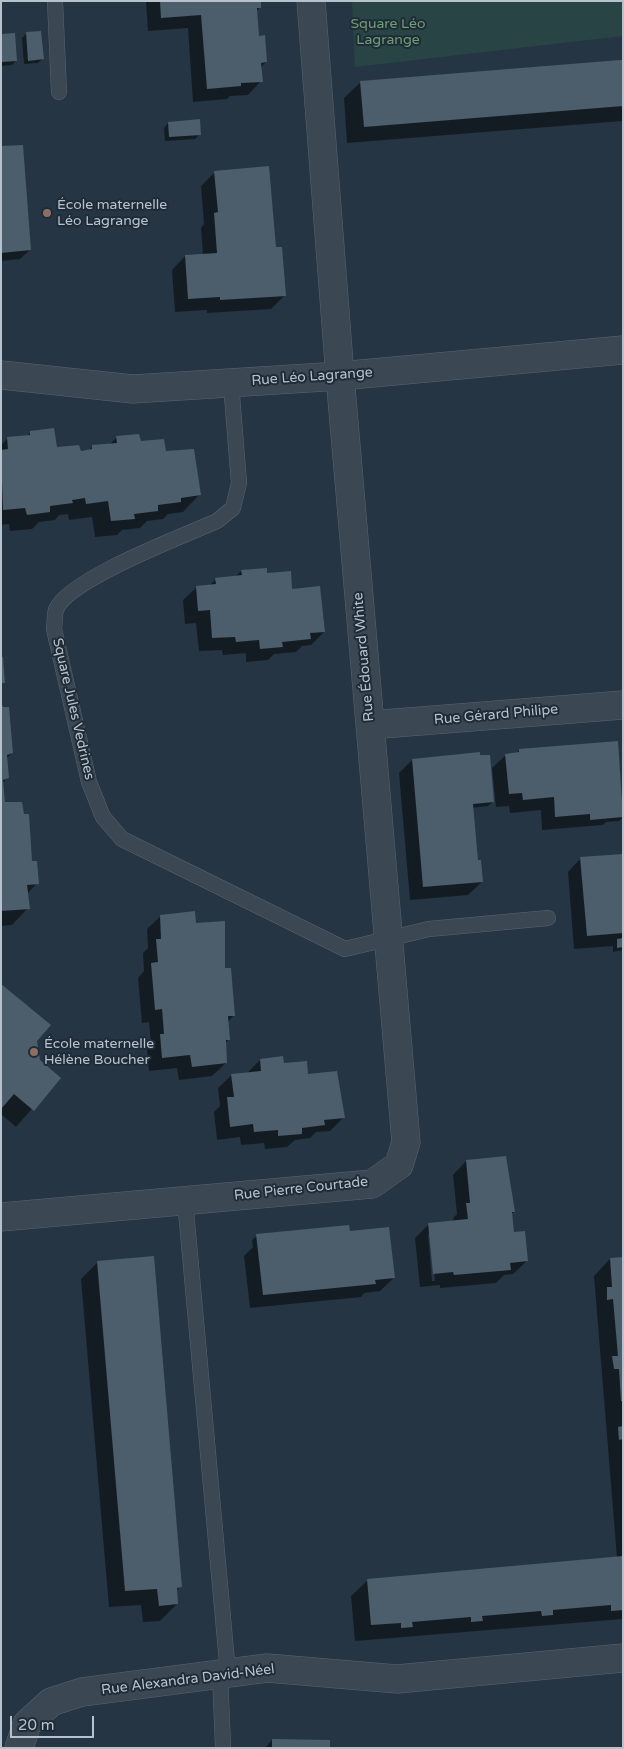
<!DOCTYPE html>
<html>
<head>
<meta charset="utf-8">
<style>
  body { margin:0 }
  #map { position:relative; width:624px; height:1749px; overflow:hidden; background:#263543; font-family:"Varela Round",sans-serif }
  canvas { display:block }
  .frame { position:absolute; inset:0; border:2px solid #b8c2cc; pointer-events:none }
  .scale { position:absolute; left:10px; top:1716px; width:84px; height:22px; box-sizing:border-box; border:2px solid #b8c2cc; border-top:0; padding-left:6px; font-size:15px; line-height:18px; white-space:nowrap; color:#b8c2cc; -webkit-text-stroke:4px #1f2c38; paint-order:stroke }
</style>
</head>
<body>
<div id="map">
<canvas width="624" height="1749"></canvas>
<div class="frame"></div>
<div class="scale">20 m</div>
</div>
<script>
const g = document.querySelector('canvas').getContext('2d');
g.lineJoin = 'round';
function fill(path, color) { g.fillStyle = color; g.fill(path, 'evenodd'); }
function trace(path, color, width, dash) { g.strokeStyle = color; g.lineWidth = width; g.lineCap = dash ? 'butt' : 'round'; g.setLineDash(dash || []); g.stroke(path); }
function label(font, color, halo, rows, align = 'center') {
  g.font = font + ' "Varela Round",sans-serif'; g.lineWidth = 4; g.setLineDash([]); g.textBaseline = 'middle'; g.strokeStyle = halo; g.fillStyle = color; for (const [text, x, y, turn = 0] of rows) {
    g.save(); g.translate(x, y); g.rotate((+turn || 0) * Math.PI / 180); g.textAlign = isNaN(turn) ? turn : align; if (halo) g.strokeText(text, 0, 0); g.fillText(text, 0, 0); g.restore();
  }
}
fill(new Path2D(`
  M352,1H623V36L355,67Z`), '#284444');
fill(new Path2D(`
  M146,1H260V7L256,12L258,37L266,62L260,68L261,81L248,95L230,96L227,99L193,102L188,28L148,31Z
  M27,33L42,59L38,63L24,64L22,38Z
  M1,35L16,61L12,65L1,66Z
  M623,61V121L347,143L344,98L361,82Z
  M168,123L200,134L195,139L165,141L164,128Z
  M1,147L30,250L20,259L1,261Z
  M215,172L274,248L285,295L271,309L207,313V310L175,312L172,270L185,256L203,255L201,228L204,224L201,186Z
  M31,432L56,449L80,452L88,451L93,446L109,445L117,437L140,442L165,452L199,495L183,512L168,514L163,519L147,521L140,528L122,530L117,535L95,537L92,517L69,520L68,514L59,515L55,520L39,522L32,529L10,531L9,524L1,525V445L8,438L27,436Z
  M241,571L266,575L290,590L324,632L311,645L302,646L296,652L274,654L268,660L246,662V653L223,655L222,650L199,651L196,623L185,624L183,600L197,587L209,586L216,579L235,577Z
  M1,704L12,753L6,759L8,777L2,783L4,804L31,862L37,883L27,894L28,908L12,925L1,926Z
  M617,742L623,812V817L619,821L606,822L603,825L542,830L541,810L510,813L509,806L496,807L492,768L506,755L516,754L519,750Z
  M412,760L493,802L488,806L472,808L477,861L482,882L468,895L410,900L399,773Z
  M623,855V950L613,952V946L574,949L568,872L581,858Z
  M161,916L195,924L224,969L234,1015L228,1022L229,1039L225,1044L226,1063L212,1076L179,1080L177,1068L149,1071L147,1049L151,1045L149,1022L142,1023L138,978L144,971L143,953L148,948L147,929Z
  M1,985L38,1060L59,1078L16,1127L1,1114Z
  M260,1060L283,1065L307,1075L344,1117L330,1131L316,1132L310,1138L295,1140L287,1147L265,1149L264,1143L241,1145L240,1137L217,1140L214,1112L220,1106L218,1088L232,1075L247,1073Z
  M466,1161L514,1212L511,1214L513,1234L527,1261L513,1274L504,1275L496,1283L440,1288V1285L420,1287L415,1238L429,1224L454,1221L453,1218L457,1214L453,1175ZM428,1234H430L435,1281H432Z
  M348,1232L394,1278L380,1291L364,1293L361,1297L250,1308L244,1256L253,1247L252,1240L257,1236Z
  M623,1258V1619L355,1641L351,1596L368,1580L617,1558L594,1276L610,1259Z
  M98,1262L181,1586L176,1591L177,1604L160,1621L143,1622L141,1605L109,1607L81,1279Z
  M272,1740L329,1748H265Z`), '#0007');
fill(new Path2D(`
  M160,1H261V8H257L259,36L265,35L267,62L261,63L263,82L241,83V86L207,89L201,15L161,18Z
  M41,31L44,59L28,61L26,32Z
  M15,33L17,61L2,62L1,34Z
  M620,60H623V106L364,127L360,81Z
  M200,119L201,135L169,137L168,122Z
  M23,145L31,250L1,253V146Z
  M269,166L276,247H282L286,296L220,300V297L188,299L185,255L217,253L214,213L218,212L214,171Z
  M54,428L57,447L79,445L81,451L92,449V445L117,443L116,436L139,434L141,441L164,439L166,451L194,449L201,495L181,498V502L158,505V511L134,514L135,519L111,521L108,501L86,504L85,498L72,500L73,503L50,506V512L27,515L25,508L3,510L1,450L8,449L7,437L30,435V431Z
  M267,568V573L291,571L292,589L320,586L325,632L310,633L311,639L282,642L283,647L260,649L259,640L236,642L235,637L212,638L210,610L198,611L196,586L216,584L215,578L242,575L241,570Z
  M1,657H3L5,683H1Z
  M1,703L3,707H9L13,753L7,755L9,778L3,780L5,802H22L24,814H29L32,861H37L39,884L27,885L30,909L1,911Z
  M618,741L623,817L590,820V814L555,817L554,797L523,800L522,793L509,794L505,754L519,752V749Z
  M480,752V755H490L494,802L473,804L478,860H481L483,882L423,887L412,759Z
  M623,854V933L587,936L580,857Z
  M195,911L196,923L225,921V968H231L235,1016H228L230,1040H226L227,1063L192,1067L190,1055L162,1058L160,1034H164L162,1009L155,1010L151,963L158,962L156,939H161L160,915Z
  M623,938V947L617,948V939Z
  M1,984L51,1025L37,1041L40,1060L61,1078L34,1111L14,1094L1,1109Z
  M283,1056L284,1063L307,1061L308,1074L337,1071L345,1118L324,1120L325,1125L302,1128V1134L278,1136V1130L254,1132L253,1124L230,1127L227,1097H234L231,1074L261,1071L260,1059Z
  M506,1156L515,1212H512L514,1232L525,1231L528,1261L510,1263L511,1270L454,1275L453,1272L433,1274L428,1223L468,1219L466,1203H470L466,1160Z
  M349,1225L350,1231L389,1227L395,1278L375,1280L376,1284L263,1295L256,1234Z
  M154,1256L182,1587L177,1588L178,1604L159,1606L157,1589L125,1591L97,1261Z
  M623,1257V1401H621L619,1369H614L612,1356H618L613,1299L607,1300V1287H612L610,1258Z
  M623,1426V1439L619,1440L618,1427Z
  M623,1556V1610L611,1611V1605L553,1610V1615L542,1616L541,1611L482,1616L483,1621L471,1622V1617L412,1622L413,1627L401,1628V1623L371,1625L367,1579Z
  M272,1739L330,1740V1748H272Z`), '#4c5d6b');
const lane = new Path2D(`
  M55,1L59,92
  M231,383L239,483L233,508L217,521C186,535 66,580 56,610C54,616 55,624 54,629L89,782L103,817L122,839L345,949L429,929L548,918
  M185,1200L228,1673
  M220,1674L223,1746`);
const street = new Path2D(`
  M1,375L133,389L340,376L623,350
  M370,725L623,705
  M1,1217L372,1184L399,1165L406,1142L340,376L311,1
  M19,1748L27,1724L51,1702L82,1692L267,1668L397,1679L623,1658`);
trace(lane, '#596570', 16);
trace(street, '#596570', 29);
trace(lane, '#3b4753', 15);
trace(street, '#3b4753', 28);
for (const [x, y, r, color] of [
  [47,213,5,"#8d6e63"],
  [34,1052,5,"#8d6e63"]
]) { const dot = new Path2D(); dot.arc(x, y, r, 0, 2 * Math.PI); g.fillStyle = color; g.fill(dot); trace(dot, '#1f2c38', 2); }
label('14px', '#6f9e75', '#1f2c38', [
  ["Square Léo",388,24],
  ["Lagrange",388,40]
]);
label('14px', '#b8c2cc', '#1f2c38', [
  ["École maternelle",57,205],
  ["Léo Lagrange",57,221],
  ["École maternelle",44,1044],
  ["Hélène Boucher",44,1060]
], 'left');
label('14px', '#b8c2cc', '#1f2c38', [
  ["Rue Léo Lagrange",312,377,-4],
  ["Rue Édouard White",364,657,-95],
  ["Square Jules Vedrines",73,709,77],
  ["Rue Gérard Philipe",496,715,-5],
  ["Rue Pierre Courtade",301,1189,-6],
  ["Rue Alexandra David-Néel",188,1680,-7]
]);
</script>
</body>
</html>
